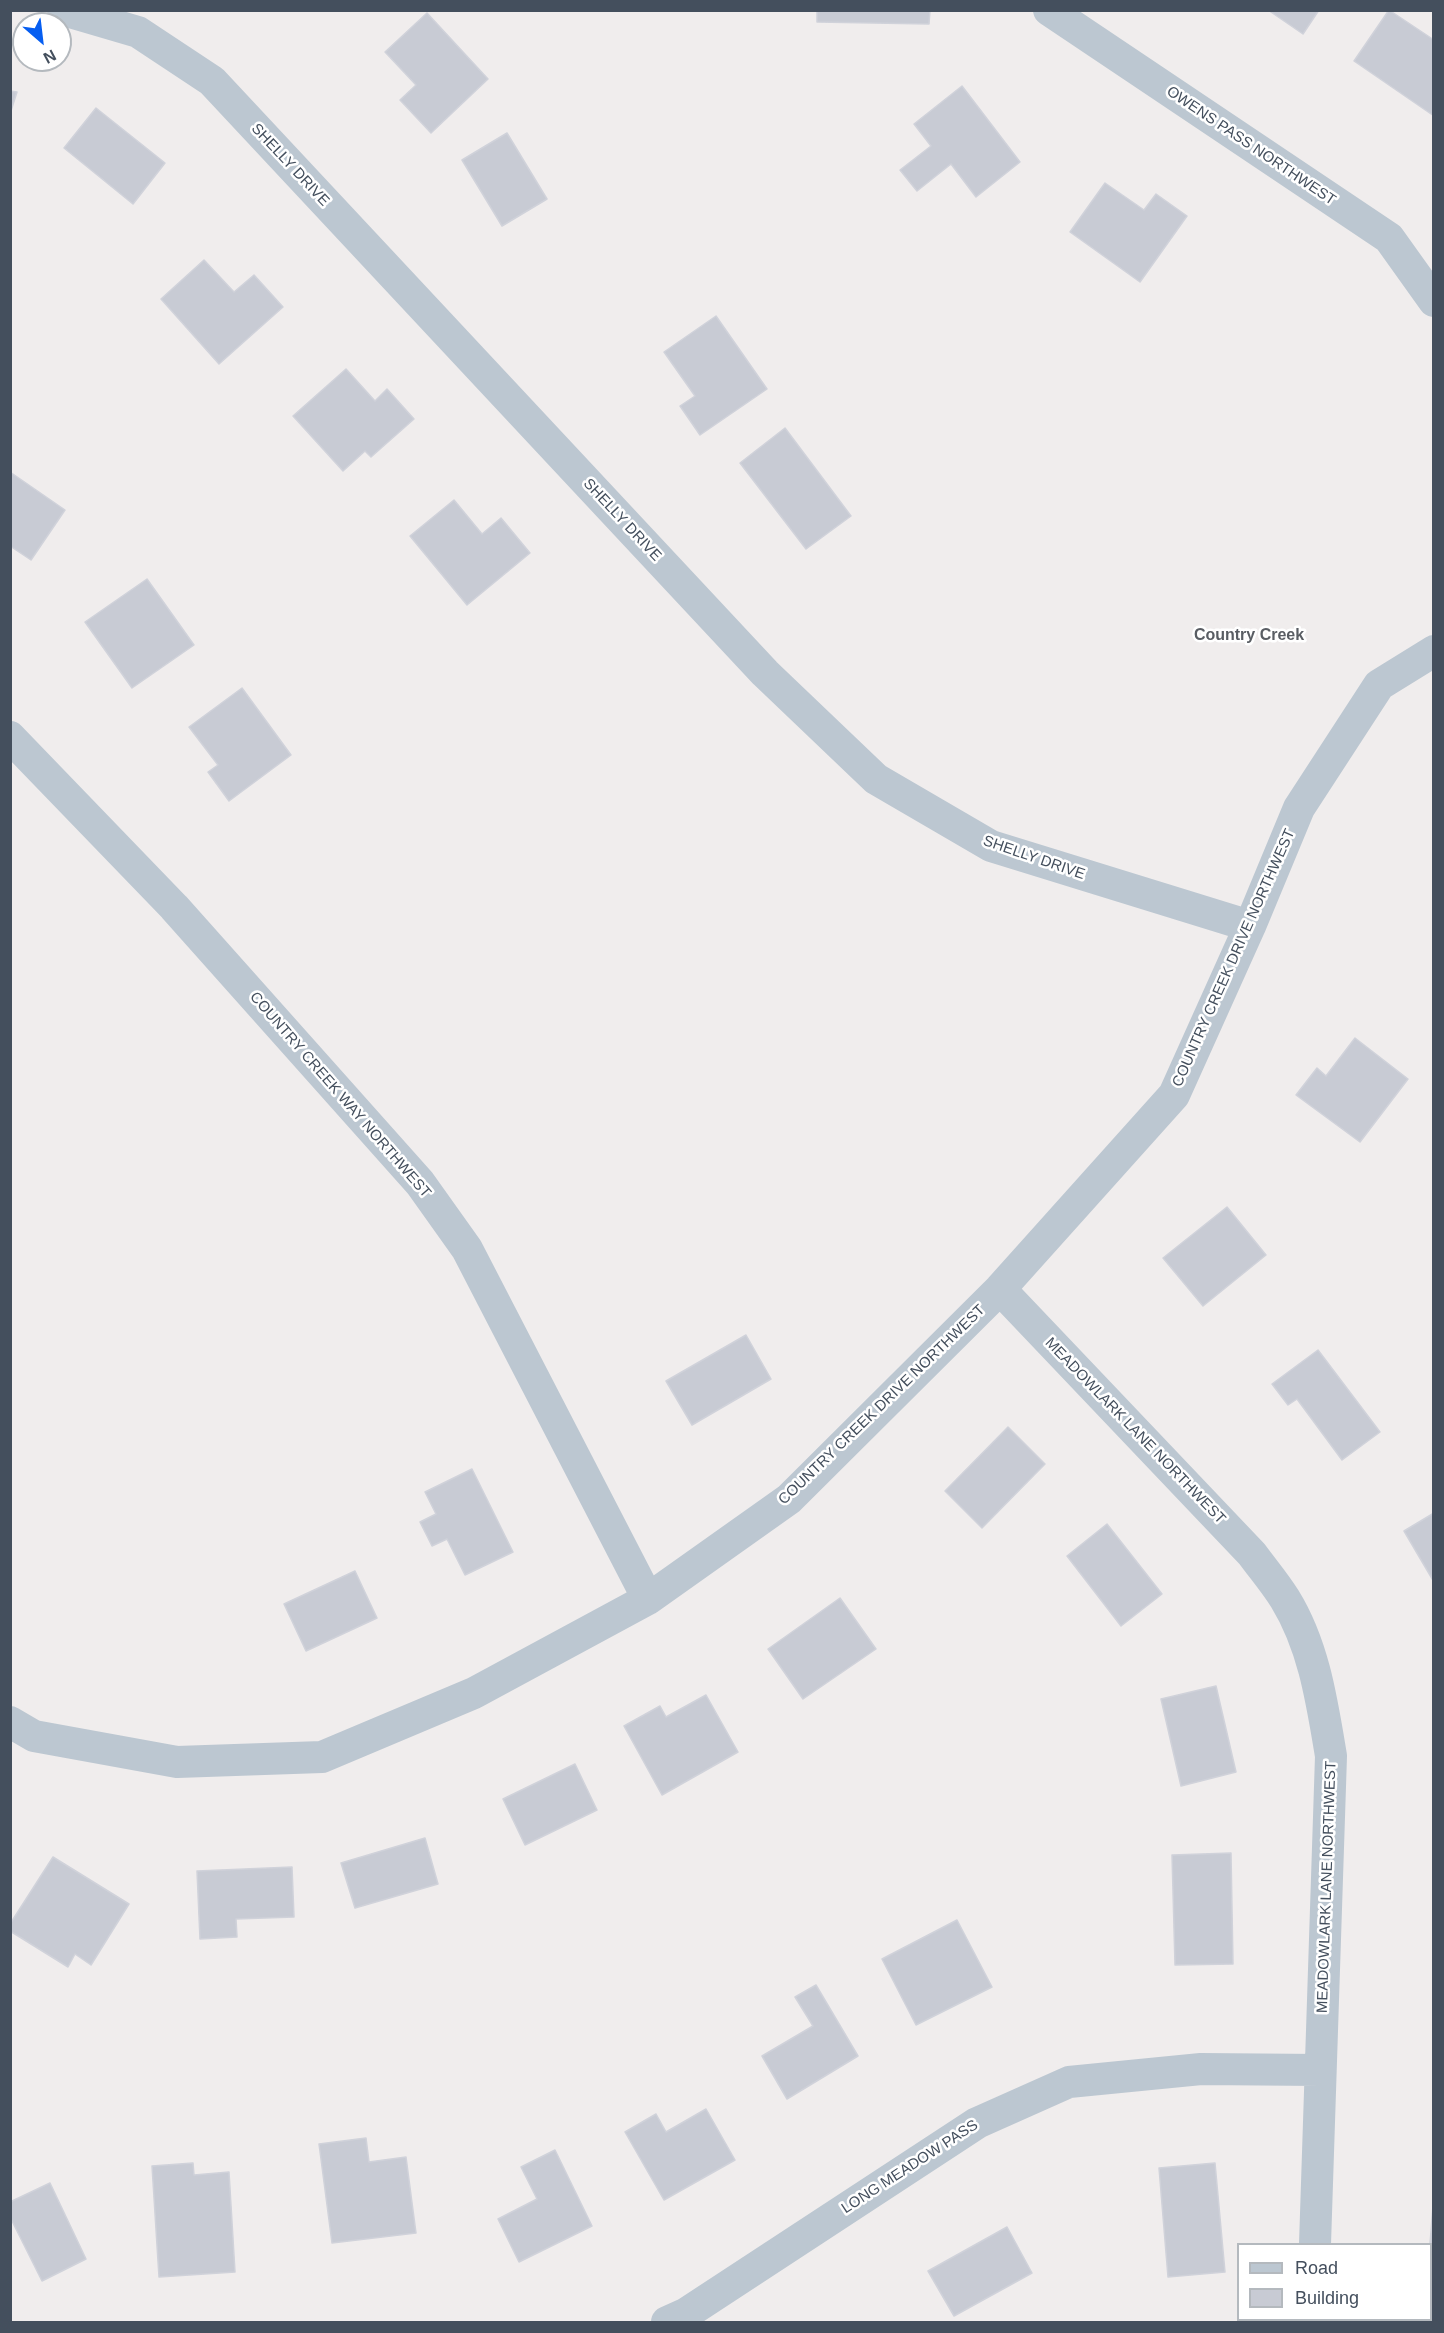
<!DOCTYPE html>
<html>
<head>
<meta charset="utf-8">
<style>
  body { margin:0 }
  #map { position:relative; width:1444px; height:2333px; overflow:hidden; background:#f0eded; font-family:Helvetica,sans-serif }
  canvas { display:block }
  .frame { position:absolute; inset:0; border:12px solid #444f5d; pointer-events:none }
  .legend { position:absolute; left:1237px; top:2243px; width:195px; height:78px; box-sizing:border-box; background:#fff; border:2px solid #b4b9be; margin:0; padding:8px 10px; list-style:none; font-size:18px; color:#444f5d }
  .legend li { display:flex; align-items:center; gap:12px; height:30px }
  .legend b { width:30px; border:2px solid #b4b9be }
  .north { position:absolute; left:12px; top:12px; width:60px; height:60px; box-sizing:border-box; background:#fff; border:2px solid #b4b9be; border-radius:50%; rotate:152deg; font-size:16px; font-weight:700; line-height:24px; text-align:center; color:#444f5d }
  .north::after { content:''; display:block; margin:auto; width:21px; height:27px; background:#065ef1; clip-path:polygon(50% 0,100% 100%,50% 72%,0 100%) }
</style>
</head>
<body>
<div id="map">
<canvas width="1444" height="2333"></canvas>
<div class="frame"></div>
<ul class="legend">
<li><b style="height:8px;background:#bcc7d1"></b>Road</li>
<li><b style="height:16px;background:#c8cbd4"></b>Building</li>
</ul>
<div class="north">N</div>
</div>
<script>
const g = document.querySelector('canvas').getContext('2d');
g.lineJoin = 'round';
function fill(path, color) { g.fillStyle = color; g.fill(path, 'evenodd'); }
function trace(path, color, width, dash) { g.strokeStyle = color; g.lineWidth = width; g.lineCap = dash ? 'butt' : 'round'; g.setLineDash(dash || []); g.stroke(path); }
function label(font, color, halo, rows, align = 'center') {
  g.font = font + ' Helvetica,sans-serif'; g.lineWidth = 5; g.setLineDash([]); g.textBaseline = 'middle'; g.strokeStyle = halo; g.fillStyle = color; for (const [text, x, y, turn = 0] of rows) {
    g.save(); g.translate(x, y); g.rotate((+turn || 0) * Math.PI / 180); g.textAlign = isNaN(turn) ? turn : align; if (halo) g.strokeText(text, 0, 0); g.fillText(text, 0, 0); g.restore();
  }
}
const building = new Path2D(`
  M817,10H930L929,24L817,22Z
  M1268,10H1319L1303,34Z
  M1389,10L1434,40V116L1354,61Z
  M427,13L488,79L431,133L400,100L416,85L385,52Z
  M962,86L1020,162L976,197L951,164L917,191L900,170L931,146L914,124Z
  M10,91L17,92L10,114Z
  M96,108L165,163L133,204L64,148Z
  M507,133L547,199L502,226L462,160Z
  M1105,183L1144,210L1156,194L1187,216L1140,282L1070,232Z
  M204,260L234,292L254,275L283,307L219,364L161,299Z
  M716,316L767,389L700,435L680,406L695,396L664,352Z
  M346,369L375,401L387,389L414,419L371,457L365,451L343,471L293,416Z
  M785,428L851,516L806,549L740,463Z
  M10,472L65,510L31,560L10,546Z
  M454,500L482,534L501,518L530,553L467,605L410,536Z
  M147,579L194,645L132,688L85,622Z
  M242,688L291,755L229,801L208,772L218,765L189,727Z
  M1355,1038L1408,1079L1360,1142L1296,1095L1317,1068L1326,1076Z
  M1227,1207L1266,1255L1203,1306L1163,1258Z
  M746,1335L771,1379L692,1425L666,1381Z
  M1318,1350L1380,1432L1342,1460L1297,1399L1288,1405L1272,1384Z
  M1008,1427L1045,1464L982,1528L945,1491Z
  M472,1469L513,1552L465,1575L447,1539L432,1546L420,1522L436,1514L425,1492Z
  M1434,1513V1582L1404,1531Z
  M1107,1524L1162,1594L1121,1626L1067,1556Z
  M355,1571L377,1618L306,1651L284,1604Z
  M840,1598L876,1649L803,1699L768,1649Z
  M1216,1686L1236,1772L1181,1786L1161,1699Z
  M706,1695L738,1752L662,1795L624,1726L660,1706L666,1717Z
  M575,1764L597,1810L525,1845L503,1799Z
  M425,1838L438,1884L355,1908L341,1863Z
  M1231,1853L1233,1964L1175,1965L1172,1855Z
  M53,1857L129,1904L91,1965L75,1954L68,1967L10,1931V1924Z
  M292,1867L294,1917L236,1919L237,1937L200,1939L197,1871Z
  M957,1920L992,1987L916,2025L882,1959Z
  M816,1985L858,2056L787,2099L762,2056L813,2026L795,1997Z
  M706,2109L735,2160L664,2200L625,2132L656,2114L666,2132Z
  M366,2138L369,2162L406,2157L416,2233L332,2243L319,2144Z
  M555,2150L592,2226L519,2262L498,2219L537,2199L521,2167Z
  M193,2163L194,2175L229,2172L235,2272L159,2277L152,2166Z
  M1215,2163L1225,2272L1168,2277L1159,2168Z
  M50,2183L86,2259L42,2281L10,2217V2202Z
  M1434,2193V2265H1430V2244Z
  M1007,2227L1032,2273L954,2316L928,2271Z`);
fill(building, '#c8cbd4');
trace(building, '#d0d2da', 1.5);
trace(new Path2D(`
  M63,10L138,32L212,81L765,673L876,779L991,846L1250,926
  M1049,10L1389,238L1434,301
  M10,737L174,907L420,1183L467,1249L648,1599
  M1000,1289L1252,1554C1263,1569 1275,1583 1285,1599C1314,1646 1322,1702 1331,1756L1315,2244
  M10,1722L34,1736L177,1762L322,1757L474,1693L648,1599L789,1499L1000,1289L1174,1095L1250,926L1299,808L1379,685L1434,651
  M667,2322L687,2313L977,2123L1069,2082L1201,2069L1320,2070
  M1313,2322V2320`), '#bcc7d1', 32);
label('15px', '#444f5d', '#fff', [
  ["OWENS PASS NORTHWEST",1251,146,34],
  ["SHELLY DRIVE",290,165,47],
  ["SHELLY DRIVE",622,520,47],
  ["SHELLY DRIVE",1034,858,19],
  ["COUNTRY CREEK DRIVE NORTHWEST",1234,958,-66],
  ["COUNTRY CREEK WAY NORTHWEST",340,1095,49],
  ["COUNTRY CREEK DRIVE NORTHWEST",882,1405,-44],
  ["MEADOWLARK LANE NORTHWEST",1135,1431,46],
  ["MEADOWLARK LANE NORTHWEST",1327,1887,-88],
  ["LONG MEADOW PASS",910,2167,-33]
]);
label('bold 16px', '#595d63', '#fff', [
  ["Country Creek",1249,636]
]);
</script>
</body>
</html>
